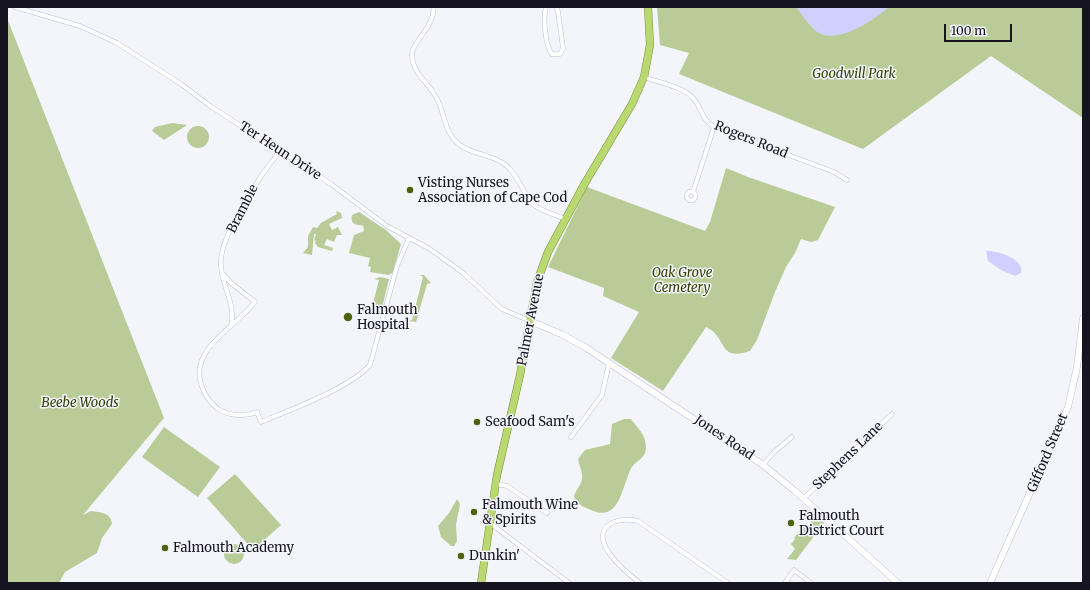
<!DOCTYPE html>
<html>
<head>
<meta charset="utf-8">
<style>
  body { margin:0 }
  #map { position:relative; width:1090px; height:590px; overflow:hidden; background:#f4f4fb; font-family:Merriweather,serif }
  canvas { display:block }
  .frame { position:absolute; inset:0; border:8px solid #151420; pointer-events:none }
  .scale { position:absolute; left:944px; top:24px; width:68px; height:18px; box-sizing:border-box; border:2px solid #151420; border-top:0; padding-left:5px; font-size:12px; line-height:14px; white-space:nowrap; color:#151420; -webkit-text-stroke:3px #f4f4fb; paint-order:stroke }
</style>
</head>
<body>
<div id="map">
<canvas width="1090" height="590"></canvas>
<div class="frame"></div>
<div class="scale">100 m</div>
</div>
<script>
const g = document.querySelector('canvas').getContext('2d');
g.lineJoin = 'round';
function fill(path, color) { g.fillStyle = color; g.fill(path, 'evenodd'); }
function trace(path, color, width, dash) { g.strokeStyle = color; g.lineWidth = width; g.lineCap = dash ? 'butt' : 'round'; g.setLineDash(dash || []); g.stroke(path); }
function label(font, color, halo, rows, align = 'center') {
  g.font = font + ' Merriweather,serif'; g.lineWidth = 3; g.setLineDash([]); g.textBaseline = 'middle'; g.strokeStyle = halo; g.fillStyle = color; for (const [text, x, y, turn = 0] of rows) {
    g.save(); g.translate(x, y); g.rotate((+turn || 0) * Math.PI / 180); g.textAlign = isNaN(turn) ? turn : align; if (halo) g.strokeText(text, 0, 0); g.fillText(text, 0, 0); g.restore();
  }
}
fill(new Path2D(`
  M657,7H1083V118L991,56L863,149L679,74L689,53L660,45Z
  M7,18L164,418L83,515L91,511C101,512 111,513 112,524L102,538L97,553L65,572L59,583H7Z
  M172,123L187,125L164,140L152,131L155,127Z
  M187 137a11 11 0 1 1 22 0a11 11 0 1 1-22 0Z
  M726,168L748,177L835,207L818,240L811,242L801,239L795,253L786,267L775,292L757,340L750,351C717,362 728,337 706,327L663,391L611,358L639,312L603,296L604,288L548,267L587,187L705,231L710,222Z
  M336,211L341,213L342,218L329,224L332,230L338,227L342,235H337L334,242L327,239L324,245L333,248L332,251L318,247L315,243L316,240L314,241L316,234H314L312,255L303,253L308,247V236L313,227L317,228L321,223L337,214Z
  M359,212L386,230L401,244L393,272L389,275L370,272L371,267L368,266L370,258L349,253L354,235L364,231L363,225C355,226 350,223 352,215Z
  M420,275H424L431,283L427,284L416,322L408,321L412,320L423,277Z
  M380,277L389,279L382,308L376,312L371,311L379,280L374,279Z
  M624,419H631C638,429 646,434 646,448C646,458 637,460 632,467C622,483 621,524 591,510C584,507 578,505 574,497C575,490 581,486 582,479C583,472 579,466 578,459L585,450L610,444L612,424Z
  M164,427L220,467L198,497L142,457Z
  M235,474L281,525L253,550L207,498Z
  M457,499L460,504L456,525L457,541L454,546H451L441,537L438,526L449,513Z
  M806,508L824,523L796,560L787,559L795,549L791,544L795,539L794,538L806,524L808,526L811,522L802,513Z
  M224 554a10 10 0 1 1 20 0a10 10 0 1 1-20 0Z`), '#b9cc97');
fill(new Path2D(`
  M796,7H889C874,20 839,44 819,33C810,28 802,14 796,7Z
  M986,251C997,250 1025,259 1021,273L1015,276L1001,270L988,261Z`), '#d1d0fc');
const minor = new Path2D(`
  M15,7L80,26L117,43L181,84L210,106L331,184L387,226L430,249L462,272L502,309L530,321
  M434,7C433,30 411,42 412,56C413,74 428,82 436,97C446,114 443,135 463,147C476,155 498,156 509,168C519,178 523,193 533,204C540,211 556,215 566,219
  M546,7C543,17 545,46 552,54H560L563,48L558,12L556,7
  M644,77C657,82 684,87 693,98C702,108 701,119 714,127L834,172L847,180
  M686.5 196a4.5 4.5 0 1 1 9 0a4.5 4.5 0 1 1-9 0Z
  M693,192L714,127
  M223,274L231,283L255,302C235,328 190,348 201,384C204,394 210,403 218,409C229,416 245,417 257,412L261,422C290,410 350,388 370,365L397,266L409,238
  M231,326C236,305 223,288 221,267C217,238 262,173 280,151
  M571,437L602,395L609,363
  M763,465L773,453L792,437
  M496,484L507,486L547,513
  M804,498L892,414
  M490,523L569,583
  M640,583C628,574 586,540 610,524C618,519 630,519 638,521L728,583
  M785,583L794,570L811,583`);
const secondary = new Path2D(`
  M530,321L561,334L585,347L763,465L795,491L898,583
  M990,583L1068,407L1077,367L1083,318`);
const trunk = new Path2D(`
  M481,583L497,475L520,375L537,282L548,252L585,183L632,104L644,77L650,45L648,7`);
trace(minor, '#bebddd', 5);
trace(secondary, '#bebddd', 7);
trace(trunk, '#758e3d', 8);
trace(minor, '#fff', 4);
trace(secondary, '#fff', 6);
trace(trunk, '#bad870', 7);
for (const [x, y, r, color] of [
  [410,190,4,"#4d620e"],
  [348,317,5,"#4d620e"],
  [477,422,4,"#4d620e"],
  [474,512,4,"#4d620e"],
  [791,523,4,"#4d620e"],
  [165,548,4,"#4d620e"],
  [461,556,4,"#4d620e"]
]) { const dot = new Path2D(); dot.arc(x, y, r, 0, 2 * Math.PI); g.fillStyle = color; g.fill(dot); trace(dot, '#f4f4fb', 1.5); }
label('italic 13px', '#314102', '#f4f4fb', [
  ["Goodwill Park",854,74],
  ["Oak Grove",682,273],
  ["Cemetery",682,288],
  ["Beebe Woods",80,403]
]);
label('13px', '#151420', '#f4f4fb', [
  ["Rogers Road",751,140,22],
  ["Ter Heun Drive",280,151,33],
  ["Bramble",243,209,-63],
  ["Palmer Avenue",531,320,-79],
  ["Jones Road",724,438,34],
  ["Gifford Street",1048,453,-67],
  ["Stephens Lane",848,456,-44]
]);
label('13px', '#151420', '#f4f4fb', [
  ["Visting Nurses",418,183],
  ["Association of Cape Cod",418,198],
  ["Falmouth",357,310],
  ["Hospital",357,325],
  ["Seafood Sam's",485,422],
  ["Falmouth Wine",482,505],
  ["& Spirits",482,520],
  ["Falmouth",799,516],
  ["District Court",799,531],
  ["Falmouth Academy",173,548],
  ["Dunkin'",469,556]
], 'left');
</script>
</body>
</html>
